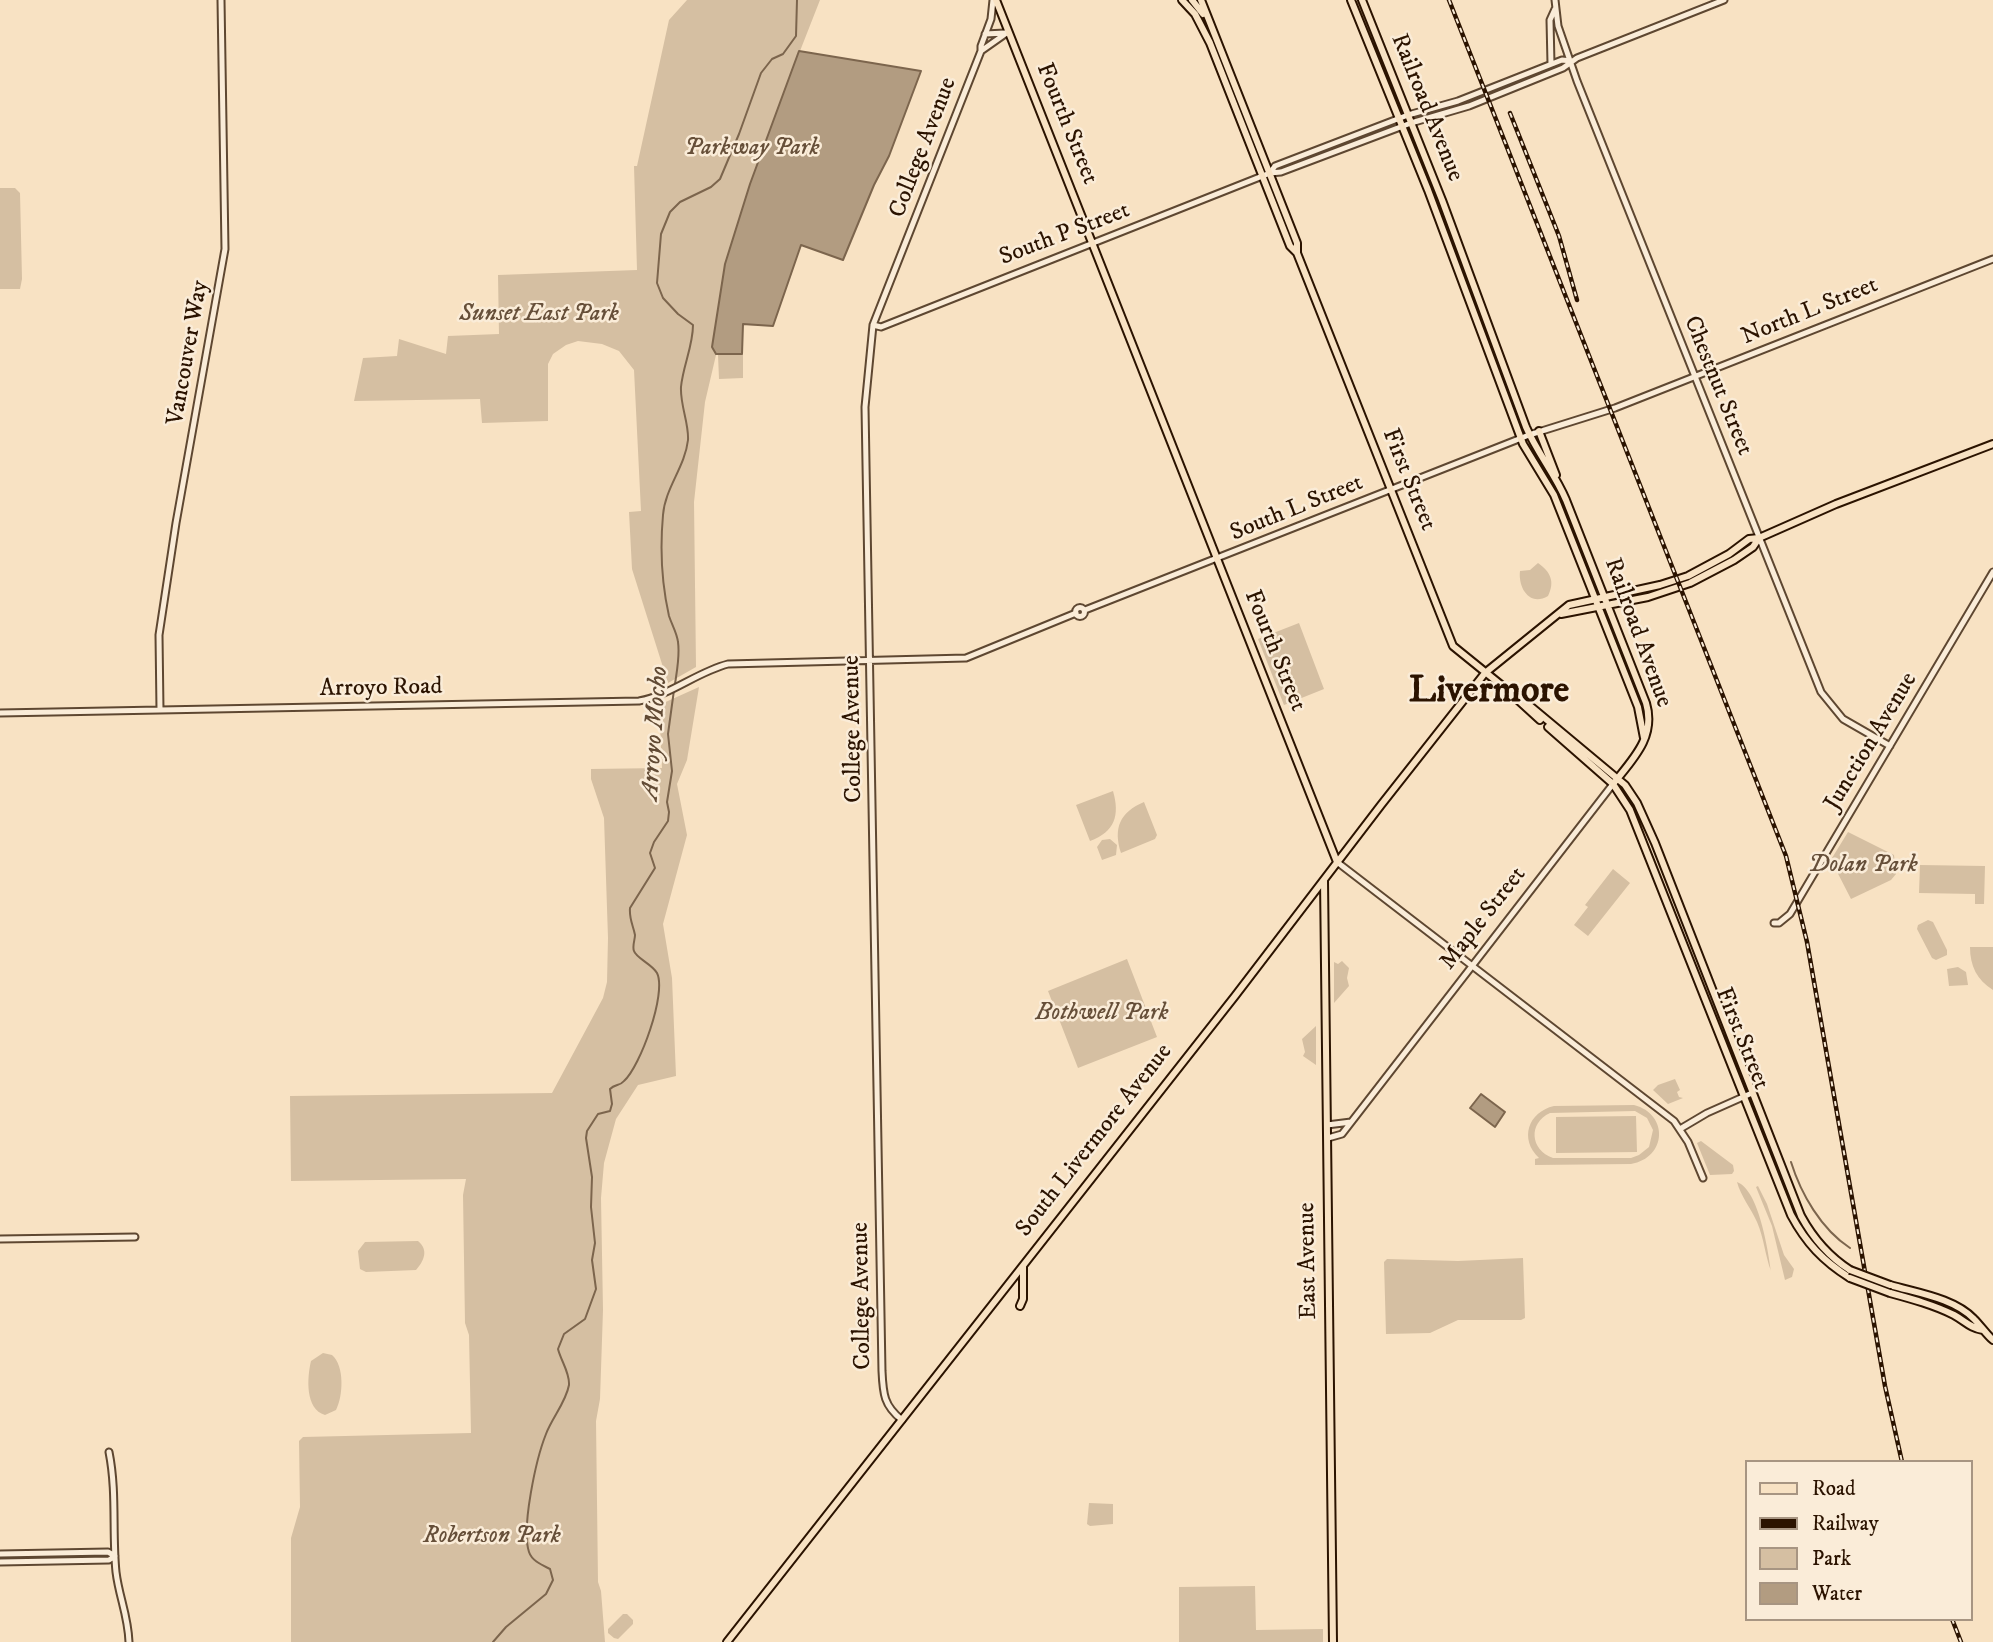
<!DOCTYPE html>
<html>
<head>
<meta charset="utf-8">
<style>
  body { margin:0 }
  #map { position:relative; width:1993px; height:1642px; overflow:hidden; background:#f8e2c3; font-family:"IM FELL DW Pica",serif }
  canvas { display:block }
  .legend { position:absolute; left:1745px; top:1460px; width:228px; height:161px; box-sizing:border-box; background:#faecd8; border:2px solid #a79582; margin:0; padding:9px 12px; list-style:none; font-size:21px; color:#2b1300 }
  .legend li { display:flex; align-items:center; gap:14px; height:35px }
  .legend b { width:35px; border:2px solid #a79582 }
</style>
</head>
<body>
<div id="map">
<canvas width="1993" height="1642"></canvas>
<ul class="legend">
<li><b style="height:9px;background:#f8e2c3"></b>Road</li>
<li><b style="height:9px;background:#2b1300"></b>Railway</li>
<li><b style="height:19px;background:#d5bfa2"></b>Park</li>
<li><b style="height:19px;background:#b29c81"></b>Water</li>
</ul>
</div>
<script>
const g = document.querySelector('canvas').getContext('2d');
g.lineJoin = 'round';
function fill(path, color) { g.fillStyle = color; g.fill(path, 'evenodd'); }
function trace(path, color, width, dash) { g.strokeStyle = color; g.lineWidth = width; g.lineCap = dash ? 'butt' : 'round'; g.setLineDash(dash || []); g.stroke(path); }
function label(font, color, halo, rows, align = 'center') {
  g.font = font + ' "IM FELL DW Pica",serif'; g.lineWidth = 5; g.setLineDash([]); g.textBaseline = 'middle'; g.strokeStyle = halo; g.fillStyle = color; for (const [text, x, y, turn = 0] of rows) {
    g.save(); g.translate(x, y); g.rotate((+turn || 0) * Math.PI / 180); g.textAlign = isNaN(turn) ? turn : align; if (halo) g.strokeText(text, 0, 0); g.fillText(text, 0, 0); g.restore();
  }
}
fill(new Path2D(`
  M687,0H820L800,51L921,71L889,156L874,185L843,260L801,245L773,326L743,325V378L719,379L718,355H722H716L705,402L694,502L696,667L668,683L632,569L629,512L641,511L634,370L619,351L602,344L578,341L566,345L553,354L548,364V421L482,423L480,399L354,401L363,358L397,356L399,339L446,354L448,336L499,334L498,275L637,270L634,166H637L669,20Z
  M0,188H15L20,193L22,279L20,289H0Z
  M1538,563C1551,572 1555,582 1548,596C1529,607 1518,587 1520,571L1530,570Z
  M1299,623L1324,689L1284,705L1258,639Z
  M699,687L687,760L677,784L687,835L663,924L672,978L676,1076L638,1085L616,1119L604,1163L601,1198L603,1310L600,1399L596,1421L598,1582L601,1591L605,1642H291V1538L300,1507L299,1441L303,1437L471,1433L469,1335L465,1323L463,1195L466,1179L291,1181L290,1096L552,1093L603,998L607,982L608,938L604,818L591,779V769L662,768L659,705Z
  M1113,791C1120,815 1115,832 1090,841L1076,805Z
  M1144,802L1157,835L1155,839L1121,853C1113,828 1120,812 1144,802Z
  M1848,832L1894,855L1896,874L1891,880L1851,899L1832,862V858Z
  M1110,839L1117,845L1116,855L1102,860L1097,847L1102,840Z
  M1920,865L1985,866L1984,904H1975V894L1919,893Z
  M1613,869L1630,883L1588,936L1574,925L1588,907L1585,905Z
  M1928,920L1933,922L1947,950V955L1936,960L1932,958L1917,929L1918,925Z
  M1970,947H1993V990C1977,980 1970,966 1970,947Z
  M1127,959L1157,1037L1078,1068L1048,991Z
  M1342,961L1349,968L1347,978L1349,986L1334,1003V962L1338,964Z
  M1958,967L1966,972L1968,985L1949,986L1947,969Z
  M1316,1026V1065L1303,1056L1305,1052L1302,1039Z
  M1675,1079L1680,1090L1677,1092L1679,1097L1683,1098L1668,1104L1653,1090L1658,1085Z
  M1634,1105C1669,1114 1667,1158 1631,1164L1535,1165V1159L1539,1158C1519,1139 1528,1112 1554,1106ZM1635,1111L1647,1118L1653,1130L1649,1147L1639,1155L1631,1158H1553C1530,1150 1528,1123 1550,1113Z
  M1636,1116L1637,1152L1556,1153V1117Z
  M1701,1141L1733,1165L1734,1171L1732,1174L1710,1175L1697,1143Z
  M1737,1182C1759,1190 1768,1250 1771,1271C1765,1255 1764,1238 1757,1222C1751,1208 1741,1197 1737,1182Z
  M1758,1186L1767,1204L1784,1255L1794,1269L1792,1277L1785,1280L1772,1226L1756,1187Z
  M418,1241C429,1250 424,1261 416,1270L366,1272L360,1269L358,1251L365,1242Z
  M1523,1258L1525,1318L1521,1320H1458L1430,1333L1386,1334L1384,1262L1387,1259L1458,1261Z
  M323,1353L332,1355C345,1366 343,1397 336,1410L325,1415C305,1409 307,1378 311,1361Z
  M1089,1503L1113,1504V1524L1090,1526L1087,1524Z
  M1255,1586L1256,1630L1323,1629V1642H1179V1587Z
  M623,1614H627L633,1620V1624L618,1639L614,1638L608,1633V1629Z`), '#d5bfa2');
const water = new Path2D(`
  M799,51L921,71L889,156L874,185L843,260L801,245L773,326L743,324L742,354H716L712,347L725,264L750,184Z
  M1481,1094L1505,1112L1495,1127L1470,1108Z`);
fill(water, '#b29c81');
trace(water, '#7c654d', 2);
trace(new Path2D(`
  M675,684C677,670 680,656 678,642C677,633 672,625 669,616C662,585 660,548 663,515C665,488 685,467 688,440C689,423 680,405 681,387C683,366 693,346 693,325L678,314L663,298L657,283L661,234L670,212L680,202L711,187L720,179L739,134L761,73L772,59L783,54L796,36L797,0
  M1791,1162C1801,1194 1821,1229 1850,1248
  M493,1642L506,1627L546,1594L553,1580L550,1569C542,1565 532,1561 529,1552C521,1528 536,1459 546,1434C552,1418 566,1402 569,1385C570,1373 561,1361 558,1349L564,1334L585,1319L596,1289L592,1260L595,1243L591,1207L592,1177L586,1138L587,1131L598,1114L610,1111L612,1104L610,1089C615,1084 620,1086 624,1081C640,1067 667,993 657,973C652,964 636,958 634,951C632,946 635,940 635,935C633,925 629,919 630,908L655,868L650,853L654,842L668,821L669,812L667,802L672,771L668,734L674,690`), '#7c654d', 2);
const minor = new Path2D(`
  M1555,0L1558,26L1577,81L1821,692L1843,719L1890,746
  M985,34L1005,33
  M981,51L1008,32
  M1551,64L1550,20L1555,9
  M1270,173L1275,166L1408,115L1458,101L1562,60L1571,61
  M873,325L881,327L1270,173L1281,172L1411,123L1469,106L1563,68L1577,58L1724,0
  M1075.5 612a4.5 4.5 0 1 1 9 0a4.5 4.5 0 1 1-9 0Z
  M1085,610L1529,435L1615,408L1993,259
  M160,710L159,635L176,523L225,249L221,0
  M0,713L639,701C671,695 697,672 728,664L966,658L1076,613
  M1337,862L1674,1121L1688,1142L1703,1178
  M1774,923H1779L1790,914L1993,572
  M1327,1125L1351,1122
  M1680,1129L1707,1113L1752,1093
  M1328,1138L1342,1134L1613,784
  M0,1239L135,1237
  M902,1420C884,1406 883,1394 882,1371L865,407L873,325L981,51V46L991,19L993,0
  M109,1452C117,1492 112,1532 116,1572C119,1597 128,1615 129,1642
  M0,1554L108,1552L115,1556
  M0,1562L109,1560L115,1556`);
const major = new Path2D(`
  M996,0L1337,862
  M1182,0L1195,14L1210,43L1290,246L1297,253L1453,646L1516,697L1523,700L1625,785L1637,803L1655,843L1801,1216C1813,1238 1828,1256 1850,1270
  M1192,0L1203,14
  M1201,0L1297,243V253
  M1351,0L1428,190L1523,444L1554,495L1600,611L1638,707L1644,738
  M1362,0L1442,200L1526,427C1538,454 1555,474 1566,500L1646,703C1656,737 1633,759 1613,784
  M1539,431L1556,475
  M1561,614L1648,597L1690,583L1734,560L1753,547L1759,538
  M1517,699L1540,720
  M1548,727L1613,784L1630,810L1791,1215C1806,1243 1823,1261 1850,1278
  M1324,880L1333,1642
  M1890,1285C1917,1293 1954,1298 1974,1319C1981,1326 1986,1334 1993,1340
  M1890,1293C1912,1299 1934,1305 1954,1315C1965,1321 1970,1328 1983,1330
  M1020,1306L1023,1299V1266
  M727,1642L1235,996L1381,805L1485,673L1569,605L1660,585L1688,576L1729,554L1749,539L1759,538L1836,504L1993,444`);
trace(minor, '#5e4731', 9);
trace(major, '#2b1300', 10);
trace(minor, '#faecd8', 5);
trace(major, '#f8e2c3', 6);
const rail = new Path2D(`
  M1449,0L1786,856L1807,942L1885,1386L1902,1462
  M1510,113L1559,236L1577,300
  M1952,1619L1961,1642`);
trace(rail, '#2b1300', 4.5);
trace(rail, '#faecd8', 2, [5]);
const majorBridge = new Path2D(`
  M1850,1270L1890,1285
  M1850,1278L1890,1293`);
trace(majorBridge, '#2b1300', 10, []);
trace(majorBridge, '#f8e2c3', 6);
label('24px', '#2b1300', '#faecd8', [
  ["Railroad Avenue",1426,108,68],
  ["Fourth Street",1066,124,68],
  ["College Avenue",924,148,-69],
  ["South P Street",1065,235,-21],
  ["North L Street",1810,312,-22],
  ["Vancouver Way",189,353,-80],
  ["Chestnut Street",1717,386,68],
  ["First Street",1408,480,68],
  ["South L Street",1297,509,-22],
  ["Railroad Avenue",1637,633,70],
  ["Fourth Street",1274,651,68],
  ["Arroyo Road",381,689,-1],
  ["College Avenue",854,729,-91],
  ["Junction Avenue",1872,742,-59],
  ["Maple Street",1484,919,-52],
  ["First Street",1741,1039,68],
  ["South Livermore Avenue",1095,1141,-52],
  ["East Avenue",1309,1261,-91],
  ["College Avenue",863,1296,-91]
]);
label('italic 24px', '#664f39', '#faecd8', [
  ["Parkway Park",752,149],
  ["Sunset East Park",539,315],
  ["Dolan Park",1863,866],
  ["Bothwell Park",1102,1014],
  ["Robertson Park",492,1537]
]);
label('italic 26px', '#614a34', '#faecd8', [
  ["Arroyo Mocho",656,733,-86]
]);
label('bold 38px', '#2b1300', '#faecd8', [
  ["Livermore",1489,693]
]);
</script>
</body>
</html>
